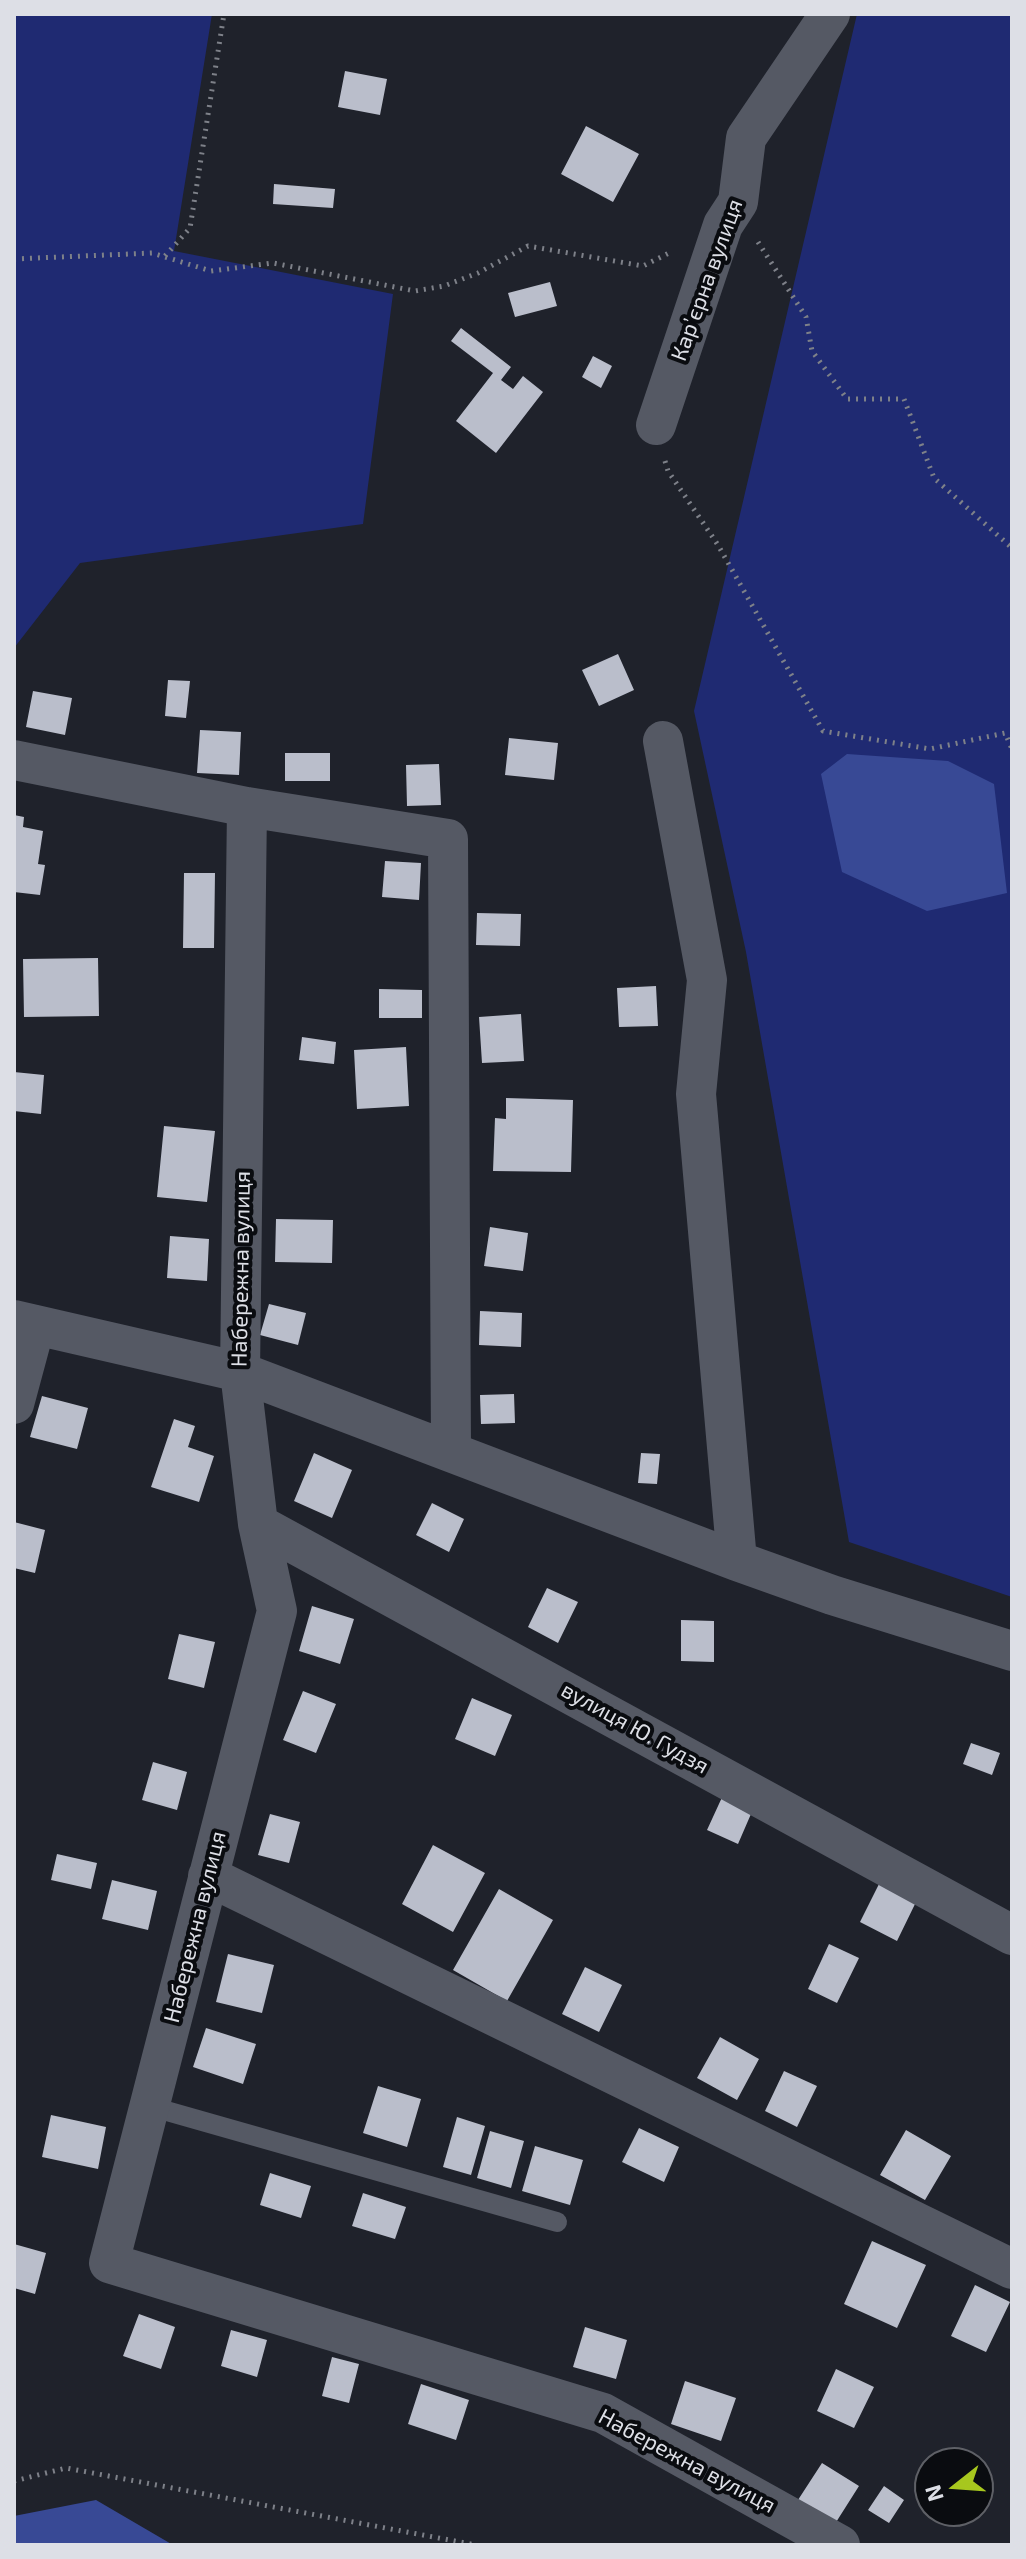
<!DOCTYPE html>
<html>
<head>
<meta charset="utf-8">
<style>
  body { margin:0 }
  #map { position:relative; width:1026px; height:2559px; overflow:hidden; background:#1f222b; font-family:"Exo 2",sans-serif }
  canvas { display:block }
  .frame { position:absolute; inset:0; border:16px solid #dddfe6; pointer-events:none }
  .north { position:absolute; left:914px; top:2447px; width:80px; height:80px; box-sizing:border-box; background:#0a0c10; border:2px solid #5e6066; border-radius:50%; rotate:253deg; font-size:22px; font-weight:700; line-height:32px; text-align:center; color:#dddfe6 }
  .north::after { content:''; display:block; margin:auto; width:28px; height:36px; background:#a7c71e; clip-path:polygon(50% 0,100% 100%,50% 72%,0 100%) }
</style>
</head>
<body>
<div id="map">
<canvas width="1026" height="2559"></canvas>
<div class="frame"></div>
<div class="north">N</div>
</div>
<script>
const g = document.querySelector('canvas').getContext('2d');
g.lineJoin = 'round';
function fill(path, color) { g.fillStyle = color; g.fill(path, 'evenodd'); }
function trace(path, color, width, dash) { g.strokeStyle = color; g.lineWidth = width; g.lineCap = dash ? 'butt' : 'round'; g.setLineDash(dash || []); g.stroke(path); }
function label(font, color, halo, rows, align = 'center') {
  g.font = font + ' "Exo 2",sans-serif'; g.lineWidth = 8; g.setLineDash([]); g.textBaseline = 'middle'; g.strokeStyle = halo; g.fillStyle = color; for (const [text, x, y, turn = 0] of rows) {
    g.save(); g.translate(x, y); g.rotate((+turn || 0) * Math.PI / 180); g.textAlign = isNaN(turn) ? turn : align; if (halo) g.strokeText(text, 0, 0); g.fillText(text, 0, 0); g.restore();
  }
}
fill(new Path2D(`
  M14,14H212L174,251L393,294L363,524L80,563L14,648Z
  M857,14H1012V1597L849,1542L746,952L694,711Z`), '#1f2a72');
fill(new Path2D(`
  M847,754L948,761L994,784L1007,893L927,911L842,872L821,774Z
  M96,2500L173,2545H14V2516Z`), '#384995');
fill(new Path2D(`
  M345,71L387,79L380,115L338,107Z
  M586,126L639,154L613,202L561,174Z
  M274,184L335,189L333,208L273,204Z
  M550,282L557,306L515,317L508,293Z
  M461,328L511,367L501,380L513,389L523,376L543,392L496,453L456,421L493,373L451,341Z
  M593,356L612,366L601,388L582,377Z
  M618,654L634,690L599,706L582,670Z
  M168,680L190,681L186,718L165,716Z
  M33,691L72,698L65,735L26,727Z
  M200,730L241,732L239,775L197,773Z
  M509,738L558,743L554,780L505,775Z
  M285,753H330V781H285Z
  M439,764L441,805L407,806L406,765Z
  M14,815L24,817L23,827L43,831L38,864L45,865L40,895L14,892Z
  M385,861L421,863L419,900L382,897Z
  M184,873H215L214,948H183Z
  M477,913L521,914L520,946L476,945Z
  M98,958L99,1016L24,1017L23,959Z
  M656,986L658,1026L619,1027L617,988Z
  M379,989L422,990V1018H379Z
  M521,1014L524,1061L482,1063L479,1017Z
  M302,1037L336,1042L334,1064L299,1060Z
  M406,1047L409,1106L357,1109L354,1050Z
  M14,1072L44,1075L41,1114L14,1111Z
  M506,1098L573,1100L571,1172L493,1171L495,1118L506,1119Z
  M164,1126L215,1131L207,1202L157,1197Z
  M276,1219L333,1220L332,1263L275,1262Z
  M490,1227L528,1233L523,1271L484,1266Z
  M170,1236L209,1239L207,1281L167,1278Z
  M269,1304L306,1313L298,1345L260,1335Z
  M480,1311L522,1313L521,1347L479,1345Z
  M514,1394L515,1423L481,1424L480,1395Z
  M42,1396L88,1408L77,1449L30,1437Z
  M174,1419L195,1426L188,1447L214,1456L199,1502L151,1487Z
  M314,1453L352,1470L332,1518L294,1501Z
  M641,1453L660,1454L657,1484L638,1483Z
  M432,1503L464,1519L449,1552L416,1535Z
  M14,1522L45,1530L35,1573L14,1568Z
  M547,1588L578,1602L558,1643L528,1627Z
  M312,1606L354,1619L340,1664L299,1651Z
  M681,1620L714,1621V1662L681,1661Z
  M179,1634L215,1642L204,1688L168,1679Z
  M303,1691L336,1704L316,1753L283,1740Z
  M472,1698L512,1715L495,1756L455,1739Z
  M971,1743L1000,1753L992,1775L963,1764Z
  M153,1762L187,1772L177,1810L142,1800Z
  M724,1793L754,1807L738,1844L707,1830Z
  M270,1814L300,1822L289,1863L258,1855Z
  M433,1845L485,1873L453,1932L402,1904Z
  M57,1854L97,1863L91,1889L51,1880Z
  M112,1880L157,1891L148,1930L102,1919Z
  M879,1884L916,1902L897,1941L860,1922Z
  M499,1889L553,1920L507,2001L453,1970Z
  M829,1944L859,1958L837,2003L808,1989Z
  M228,1954L274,1965L262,2013L216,2002Z
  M585,1967L622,1985L599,2032L562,2014Z
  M206,2028L256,2044L243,2084L193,2067Z
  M720,2037L759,2059L737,2100L697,2078Z
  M784,2071L817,2086L797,2127L765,2111Z
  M378,2086L421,2099L407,2147L363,2133Z
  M51,2115L106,2127L98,2169L42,2157Z
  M457,2117L485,2126L471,2175L443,2167Z
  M639,2128L679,2147L664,2182L622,2162Z
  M906,2130L951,2156L925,2200L880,2175Z
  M490,2131L524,2141L511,2188L477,2178Z
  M535,2146L583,2160L570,2205L522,2191Z
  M270,2173L311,2186L301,2218L260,2205Z
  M363,2193L406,2207L395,2239L352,2226Z
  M872,2241L926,2265L897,2328L844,2304Z
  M14,2244L46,2253L35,2294L14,2288Z
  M975,2285L1010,2302L986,2352L951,2336Z
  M139,2314L175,2327L161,2369L123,2356Z
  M585,2327L627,2340L616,2379L573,2367Z
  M231,2330L267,2340L257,2377L221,2366Z
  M332,2357L359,2364L349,2403L322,2396Z
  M836,2369L874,2387L854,2428L817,2411Z
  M685,2381L736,2398L721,2441L671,2424Z
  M421,2384L469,2400L456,2440L408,2424Z
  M822,2463L859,2486L833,2527L796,2503Z
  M884,2486L904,2500L889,2523L868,2510Z`), '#babecb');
trace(new Path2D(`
  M758,242L806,317L812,351L847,399H904L934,478L1012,548
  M165,256L190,228L224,14
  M14,259L152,253L211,271L273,263L415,291L444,286L478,273L528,246L643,266L673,251
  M665,461L668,471L718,545L823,731L930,749L1005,733L1012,749
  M14,2481L66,2468L476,2545`), '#7e8189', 5, [2, 6]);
trace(new Path2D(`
  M149,2106L557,2222`), '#555964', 20);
trace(new Path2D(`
  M656,425L723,225L738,202L746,138L830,14
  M663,741L707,980L696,1094L737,1561
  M14,760L247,807L448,839L451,1450
  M247,807L240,1372L258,1524L277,1611L109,2263L603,2413L840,2545
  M14,1320L240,1372L737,1561L832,1595L1012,1651
  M14,1404L35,1326
  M258,1524L1012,1935
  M208,1876L1012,2269`), '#555964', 40);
label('22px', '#dddfe6', '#0a0c10', [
  ["Карʼєрна вулиця",707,280,-70],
  ["Набережна вулиця",241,1269,-89],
  ["вулиця Ю. Гудзя",635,1728,29],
  ["Набережна вулиця",195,1927,-76],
  ["Набережна вулиця",687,2461,28]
]);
</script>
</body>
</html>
